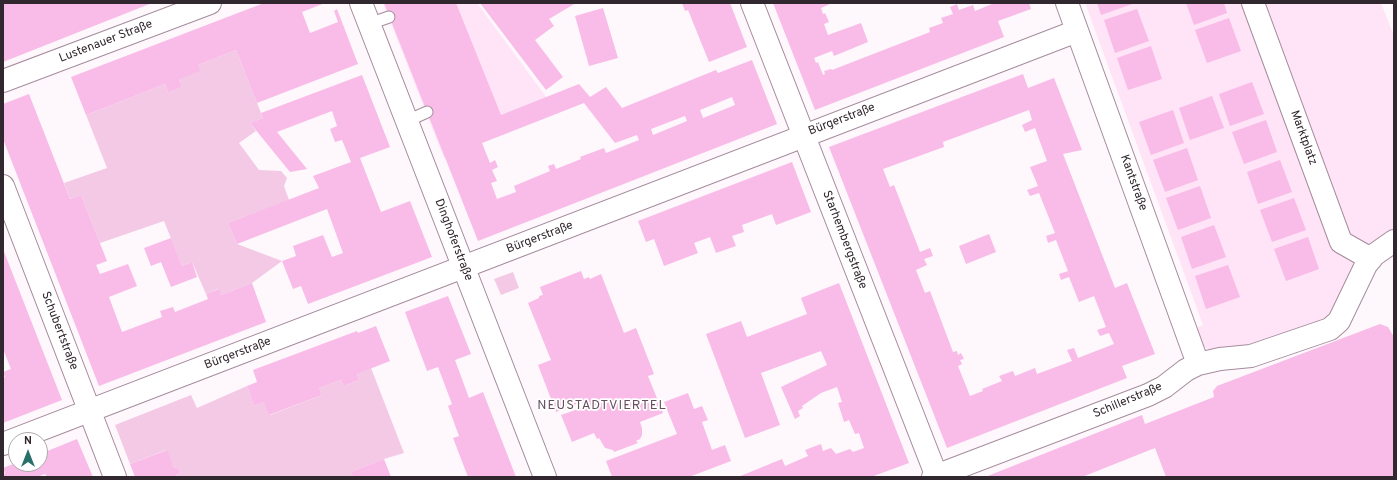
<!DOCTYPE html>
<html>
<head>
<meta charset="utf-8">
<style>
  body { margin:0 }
  #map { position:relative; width:1397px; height:480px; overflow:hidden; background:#fef8fc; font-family:Overpass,sans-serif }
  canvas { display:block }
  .frame { position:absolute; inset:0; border:4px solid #31272e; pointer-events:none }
  .north { position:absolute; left:8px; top:432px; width:40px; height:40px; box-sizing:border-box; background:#fff; border:1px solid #ada9ab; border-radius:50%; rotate:0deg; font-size:11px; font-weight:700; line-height:16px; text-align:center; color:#31272e }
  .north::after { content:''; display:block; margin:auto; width:14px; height:18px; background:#28716b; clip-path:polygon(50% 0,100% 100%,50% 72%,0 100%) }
</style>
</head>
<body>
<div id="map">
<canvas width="1397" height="480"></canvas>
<div class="frame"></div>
<div class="north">N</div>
</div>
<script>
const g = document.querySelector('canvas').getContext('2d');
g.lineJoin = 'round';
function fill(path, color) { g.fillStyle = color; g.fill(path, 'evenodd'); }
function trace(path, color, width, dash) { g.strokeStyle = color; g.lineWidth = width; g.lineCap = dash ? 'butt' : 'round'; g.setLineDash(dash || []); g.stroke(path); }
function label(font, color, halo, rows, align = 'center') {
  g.font = font + ' Overpass,sans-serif'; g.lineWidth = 3.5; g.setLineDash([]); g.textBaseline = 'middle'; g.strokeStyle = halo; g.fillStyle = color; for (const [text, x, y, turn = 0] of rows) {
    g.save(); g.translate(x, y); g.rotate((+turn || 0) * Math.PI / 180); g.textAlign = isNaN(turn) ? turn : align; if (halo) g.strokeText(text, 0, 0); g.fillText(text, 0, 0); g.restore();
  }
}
fill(new Path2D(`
  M383,3H477L558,113L444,158Z
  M1085,3H1381L1394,36V230L1327,318L1243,348L1212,350L1206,348L1200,344L1194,329L1203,325Z`), '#ffe3f6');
fill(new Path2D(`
  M236,50L263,118L250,123L256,131L239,143L259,170L281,171L287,178L284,186L289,200L228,223L237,244L282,261L252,283L221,295L218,289L206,294L192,262L182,266L164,221L100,243L81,195L70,199L64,183L107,168L86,115L165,84L168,93L182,87L179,79L198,65Z
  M513,272L519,288L501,295L494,279Z
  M371,368L404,453L384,459L351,472L353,477H177L176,475L181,473L178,467L174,468L166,450L130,464L115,425L191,395L197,408L247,386L254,406L264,402L270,415L322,395L319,388L341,380L344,386L359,380L357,374Z`), '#f3c9e6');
fill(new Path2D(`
  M3,3H152L3,62Z
  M264,3H325L302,12L310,33L338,22L334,11L337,9L358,64L257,103L236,50L198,65L200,71L179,79L182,87L168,93L165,84L86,115L71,77Z
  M384,3H456L501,115L579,84L590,97L606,87L622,108L716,70L718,73L752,60L777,124L478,241ZM732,97L735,105L703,118L700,110ZM584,103L615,143L637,135L639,140L606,153L604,148L580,157L581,159L556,169L554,164L548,166L550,171L514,186L516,192L497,199L491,183L497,181L492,170L498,167L495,160L490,163L482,143ZM685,116L687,121L653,135L651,129Z
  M480,3H576L549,19L554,26L535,40L563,77L546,90Z
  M682,3H730L747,47L709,62L688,10L685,11Z
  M773,3H829L830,4L821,8L823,14L825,13L829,22L824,24L828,35L861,23L868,42L834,56L832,51L814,58L816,63L818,62L823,75L825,74L824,71L831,69L832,70L930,32L929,28L943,23L941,18L953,14L950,7L957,4L959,10L973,5L975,11L992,4L991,3H1029L1031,9L998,21L1004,37L815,110Z
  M1097,3H1135L1101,15Z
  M1186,3H1224L1227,13L1194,25Z
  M603,8L618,58L589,66L575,16Z
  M1137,9L1149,41L1115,53L1104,20Z
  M1229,18L1241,51L1207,63L1195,30Z
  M1151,46L1162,79L1128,90L1117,58Z
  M1023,74L1028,88L1054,78L1082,150L1063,154L1115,288L1127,283L1155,354L1122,366L1127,378L947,448L829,147ZM1029,110L1032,120L1022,125L1025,132L1035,128L1047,161L1030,167L1038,186L1027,190L1030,196L1039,193L1055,233L1046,236L1048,243L1056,240L1068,271L1059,274L1061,280L1069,277L1079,302L1094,296L1106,327L1097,330L1100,336L1109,333L1114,344L1078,358L1074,348L1067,350L1072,361L1037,374L1035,368L1015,376L1013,371L999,376L1002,381L982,389L983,391L970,396L958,366L962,364L960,360L964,359L961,353L958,355L957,351L953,352L930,291L925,293L916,270L927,265L924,259L933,256L930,248L920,252L894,185L890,187L883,169L944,147L943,142Z
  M362,75L390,147L360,158L381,212L410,201L432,257L308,304L301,286L293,289L282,261L296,256L293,246L323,235L332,257L343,253L327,209L237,244L228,223L319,188L313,176L351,162L342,140L335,142L330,129L337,126L332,111L277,132L307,169L290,172L250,123L263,118L261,113Z
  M1252,82L1264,114L1230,126L1219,94Z
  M29,94L70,199L81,195L107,261L96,265L100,274L128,264L137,286L109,297L122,332L162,317L160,311L173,307L175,312L208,299L206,294L219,289L221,295L252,283L266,322L99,386L3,139V104Z
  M1212,96L1224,128L1190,140L1179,108Z
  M1173,110L1184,143L1151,155L1139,122Z
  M1266,120L1277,152L1244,164L1232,132Z
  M1187,148L1198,180L1165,192L1153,160Z
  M1280,160L1292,192L1258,204L1247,172Z
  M792,162L811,212L776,225L772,214L742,225L744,232L732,236L736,246L716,253L710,237L694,243L698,253L664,266L654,239L646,242L638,221Z
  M1200,186L1211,218L1178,230L1166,198Z
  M1294,198L1306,230L1272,242L1260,210Z
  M1214,225L1226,257L1192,269L1181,237Z
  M989,234L996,252L966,264L959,246Z
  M1308,237L1319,269L1286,281L1274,249Z
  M171,238L182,266L192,262L197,277L171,287L161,262L151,266L144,248Z
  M3,249L62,400L3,423V378L5,377L3,372L11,369L3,349Z
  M1228,265L1240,297L1206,309L1195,276Z
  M581,271L584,279L589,277L590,279L601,274L624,333L636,328L654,374L648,376L663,413L640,422L642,428V435L640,439L636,441L638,443L614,452L613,450L605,448L599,438L597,439L594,433L572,442L561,415L584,407L582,402L556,412L538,365L551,360L528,303L539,298V296L543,295L540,287Z
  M839,283L909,463L871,477H738L782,459L785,466L808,456L805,450L821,444L823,451L831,448L836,454L850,449L853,452L864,448L859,433L855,434L849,420L844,422L838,403L842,402L837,387L821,393L802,406L803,408L798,411L800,416L795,419L781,387L827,365L821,351L761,373L780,425L745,438L706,334L741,321L747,337L807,314L801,298Z
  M448,296L471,354L455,360L469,398L483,392L516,477H468L453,438L459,436L448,406L452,404L438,367L427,371L405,312Z
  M1380,324L1388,327L1394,337V477H1166L1155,448L1082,477H985L1142,415L1145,424L1214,397L1213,391L1217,386Z
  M376,326L390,361L357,374L359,380L344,386L341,380L319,388L322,395L269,415L264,402L254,406L247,386L257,382L253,370L357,331L358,333Z
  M688,393L694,409L702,406L708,420L702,422L712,450L725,445L731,461L689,477H612L606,461L677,434L664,402Z
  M77,439L93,477H47L45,474L37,477H3V474L5,473L3,468L16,463L40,464V454Z
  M167,450L174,468L178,467L181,473L176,475L177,477H135L130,464Z
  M384,459L391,477H353L351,472Z`), '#f9bbe7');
const service = new Path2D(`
  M369,24L389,17
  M407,121L427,112`);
const minor = new Path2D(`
  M752,3L937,477
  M1067,3L1198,364
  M1253,3L1341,242L1371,259
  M3,81L210,3
  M3,186L115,477
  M3,444L1077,31
  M933,477L1148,395L1164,387L1186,370L1198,364L1220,359L1251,356L1330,329L1339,321L1366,265L1374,255L1394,241`);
const secondary = new Path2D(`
  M361,3L545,477`);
trace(service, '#a58c9d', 13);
trace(minor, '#a58c9d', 24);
trace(secondary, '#a58c9d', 24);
trace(service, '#fff', 11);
trace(minor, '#fff', 22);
trace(secondary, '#fff', 22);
label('12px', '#31272e', '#fff', [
  ["Lustenauer Straße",106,42,-21],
  ["Bürgerstraße",842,120,-21],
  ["Marktplatz",1303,138,70],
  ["Kantstraße",1133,183,70],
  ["Bürgerstraße",540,238,-21],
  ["Dinghoferstraße",453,240,69],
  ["Starhembergstraße",844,240,69],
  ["Schubertstraße",59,331,69],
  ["Bürgerstraße",238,354,-21],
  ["Schillerstraße",1128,401,-23]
]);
g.letterSpacing = '1px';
label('13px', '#654f5e', '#fff', [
  ["NEUSTADTVIERTEL",602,406]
]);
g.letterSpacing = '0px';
</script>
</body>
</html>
